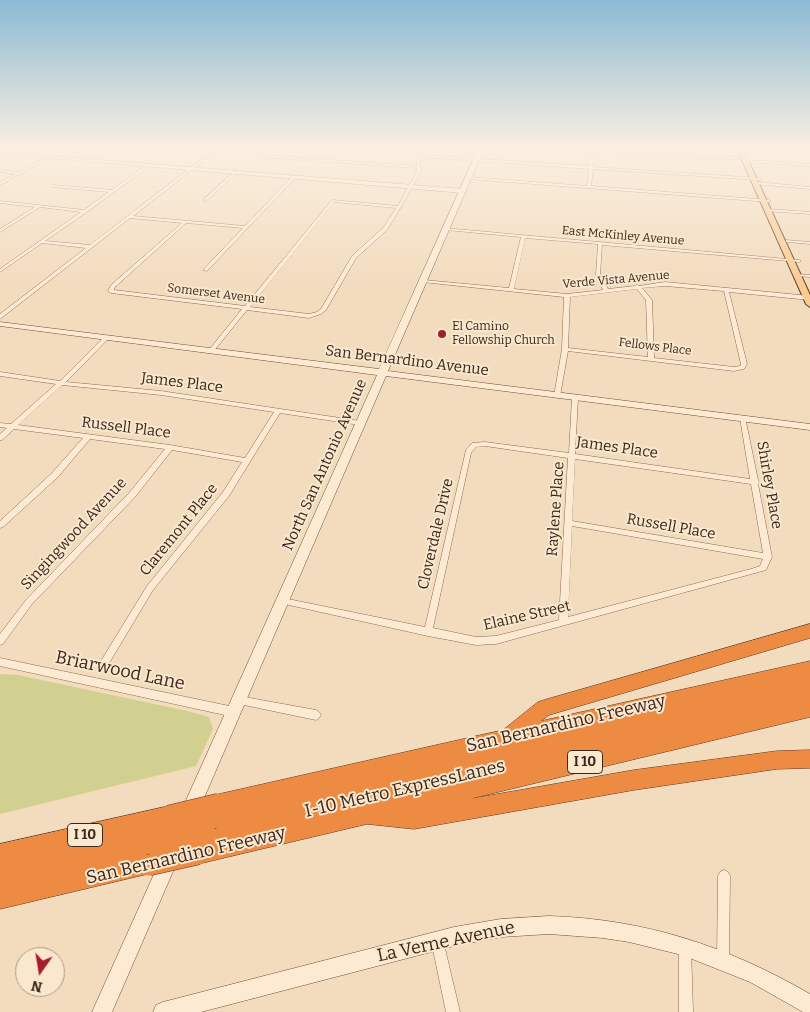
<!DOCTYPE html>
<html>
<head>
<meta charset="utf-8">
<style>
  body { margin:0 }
  #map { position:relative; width:810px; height:1012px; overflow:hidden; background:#f3dbbd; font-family:Bitter,serif }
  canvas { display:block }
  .north { position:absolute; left:15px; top:947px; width:50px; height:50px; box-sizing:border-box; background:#f9e7ce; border:1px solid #ad9a86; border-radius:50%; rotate:193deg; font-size:14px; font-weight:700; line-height:20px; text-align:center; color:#3b261b }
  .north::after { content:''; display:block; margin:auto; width:18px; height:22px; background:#a31d31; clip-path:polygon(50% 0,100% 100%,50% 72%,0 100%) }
</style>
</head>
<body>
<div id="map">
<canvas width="810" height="1012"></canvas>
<div class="north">N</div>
</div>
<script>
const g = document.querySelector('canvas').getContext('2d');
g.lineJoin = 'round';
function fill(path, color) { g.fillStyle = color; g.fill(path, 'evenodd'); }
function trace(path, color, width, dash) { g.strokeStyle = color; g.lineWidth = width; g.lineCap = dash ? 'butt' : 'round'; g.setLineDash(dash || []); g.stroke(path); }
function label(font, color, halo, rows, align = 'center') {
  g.font = font + ' Bitter,serif'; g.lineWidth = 4; g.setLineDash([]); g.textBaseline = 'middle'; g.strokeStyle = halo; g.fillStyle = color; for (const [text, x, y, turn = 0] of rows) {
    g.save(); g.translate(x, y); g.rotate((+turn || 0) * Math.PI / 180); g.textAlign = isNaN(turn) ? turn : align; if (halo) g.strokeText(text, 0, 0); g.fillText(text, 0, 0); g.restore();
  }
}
fill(new Path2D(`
  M0,674L18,675L187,711L209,717L213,729L196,766L0,814Z`), '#d2d090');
const minor = new Path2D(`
  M215,149H219L133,216L245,226L293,176L296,177L207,271L203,270L243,228L186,223L115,287L114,290L245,306L332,200L398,206L417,171V168L259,157L260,155L417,166L416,156L418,155L589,166L591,150L585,149L750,158L751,160L595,151L593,167L759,178L761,179L759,180L593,169L591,186L769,200L771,201L769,202L469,179L468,177L587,186L589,169L420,157L421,171L401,207L387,230L356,258L326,310L321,314L309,318L247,310L213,352H209V350L242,309L111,293L108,291L111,285L182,223L130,218L0,319V314L86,248L42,243L0,272V269L81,212L40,207L0,232V229L35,207L0,203V201L84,210L109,192L54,187H53V185L112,190L148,164H150V166L88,211L87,212L45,241L90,245ZM334,202L396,208L383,228L352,256L321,309L317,312L309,314L250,307Z
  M368,149H378L382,150L380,151Z
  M48,156L51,157L0,185V182L16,174L0,172V170L19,172Z
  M745,160L810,164V166L746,162Z
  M235,171L238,172L206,201H204V199Z
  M756,182L810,187V189L755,184Z
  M767,209L810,212V214L766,211L765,210Z
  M444,228L798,260H800V262L602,245L600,275L608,289L635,286L637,284L639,286L665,282L810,296V300L729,292L747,364L744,369L734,371L568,351L560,396L557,398L554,396L562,349L564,297L422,282V281L424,280L509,288L521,237L446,230H444ZM525,238L598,244L596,275L603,290L567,294L514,289ZM665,286L724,291L741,364L740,366L734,367L654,358L652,300L642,288ZM637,289L646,300L648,357L568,348L570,297Z
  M786,240L810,242V244L788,242H786Z
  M794,274L810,275V277L796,276L794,275Z
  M106,336L108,337V339L66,382L161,391L360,421L363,423L360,425L280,413L229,496L153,590L105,670L102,671L99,670L97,667L99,664L147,586L223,492L242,462L172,450L135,497L32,604L3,644L0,645V634L26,600L129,493L165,449L90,439L58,477L3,527L0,528V521L52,473L83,438L14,429L2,440H0V434L7,428L0,427V423L11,424L56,384L0,376V372L60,381L104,337ZM62,385L161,395L274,412L245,458L170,445L18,425Z
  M575,396L578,398L575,454L750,479L740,418L743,416L745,417L758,480L760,482L758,484L772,557L766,570L496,644L476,645L428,636L280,603L279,601L280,599L283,598L425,627L466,450L472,443L485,442L569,453L572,398ZM485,446L568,458L559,620L496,636L476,637L433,628L471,453L476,447ZM575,459L751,484L763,553L572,521ZM572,526L763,559L760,566L751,569L568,617Z
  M0,658L234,707L237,709L239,712L237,715L234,717L0,666Z
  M239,696L316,710L319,712L321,715L319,718L316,720L239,704L236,703L234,700L236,697Z
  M724,870L728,872L730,876L729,961L727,965L723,967L719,965L717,961L718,876L720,872Z
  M437,934L441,936L443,940L460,1012H446L431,940L433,936Z
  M685,942L689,944L691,948L693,1012H679V948L681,944Z`);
const tertiary = new Path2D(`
  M0,152L463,189L466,191L463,193L0,154Z`);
const secondary = new Path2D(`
  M478,149H484L388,371L810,424V430L386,376L195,819L189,821L183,819L181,813L183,807L377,375L0,326V322L379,369Z
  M169,851L175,854L178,860L112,1012H92L163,854Z
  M549,916C645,919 727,946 810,994V1012H803L750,982L682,955L629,942L603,938L549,934L501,937L454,946L201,1012H153L156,1005L163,1002L454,927L501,919Z`);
const primary = new Path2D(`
  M737,149H743L810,295V307L806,304Z`);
const motorway = new Path2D(`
  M810,624V638L549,715L541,721L810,661V717L469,799L634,770L777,751L810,750V768L777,769L634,790L414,829L367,824L198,864L191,861L188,854L191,847L201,843L196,835L199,828L207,825L204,818L207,811L211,809L209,804L212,797L219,794L503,730L538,702L544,700Z
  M169,806L176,809L179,816L176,823L171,825L173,830L170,837L164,840L166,846L163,853L155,857L160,865L156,872L0,909V844Z`);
trace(minor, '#8d6a54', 1);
trace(tertiary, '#8d6a54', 1);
trace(secondary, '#6f4b38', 1);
trace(primary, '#5a3929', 2);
trace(motorway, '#5a3929', 1);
fill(minor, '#fdead2');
fill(tertiary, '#fdead2');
fill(secondary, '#fdead2');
fill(primary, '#fbcb90');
fill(motorway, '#ed8b43');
const motorwayBridge = new Path2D(`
  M169,816L219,804
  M163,830L214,818
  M156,846L206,835
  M149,865L198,854`);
trace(motorwayBridge, '#5a3929', 22, []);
trace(motorwayBridge, '#ed8b43', 21);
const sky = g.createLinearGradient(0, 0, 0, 290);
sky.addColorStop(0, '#8cbad4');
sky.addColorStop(0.51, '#faefe1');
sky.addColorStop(1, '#faefe100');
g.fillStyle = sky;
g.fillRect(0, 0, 810, 290);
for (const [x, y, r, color] of [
  [442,334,5,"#a31d31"]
]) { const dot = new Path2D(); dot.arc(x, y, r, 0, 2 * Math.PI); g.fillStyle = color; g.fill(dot); trace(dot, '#f9e7ce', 2); }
label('12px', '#3b261b', '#f9e7ce', [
  ["East McKinley Avenue",623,236,5],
  ["Verde Vista Avenue",616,280,-5],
  ["Somerset Avenue",216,294,7],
  ["Fellows Place",655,347,7]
]);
label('12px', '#3b261b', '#f9e7ce', [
  ["El Camino",452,327],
  ["Fellowship Church",452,341]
], 'left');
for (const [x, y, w] of [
  [585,762,35],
  [85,835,35]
]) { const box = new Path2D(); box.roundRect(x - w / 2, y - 11.5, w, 23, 4); g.fillStyle = '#f9e7ce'; g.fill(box); trace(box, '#3b261b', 1); }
label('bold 14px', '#3b261b', null, [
  ["I 10",585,762],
  ["I 10",85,835]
]);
label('15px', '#3b261b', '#f9e7ce', [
  ["San Bernardino Avenue",407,361,7],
  ["James Place",182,383,7],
  ["Russell Place",126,428,7],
  ["James Place",617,448,8],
  ["North San Antonio Avenue",325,465,-66],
  ["Shirley Place",769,485,80],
  ["Raylene Place",556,509,-86],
  ["Russell Place",671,527,10],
  ["Claremont Place",179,530,-51],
  ["Singingwood Avenue",74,534,-47],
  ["Cloverdale Drive",436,534,-77],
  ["Elaine Street",527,616,-13]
]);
label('18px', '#3b261b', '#f9e7ce', [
  ["Briarwood Lane",120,671,12],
  ["San Bernardino Freeway",566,724,-13],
  ["I-10 Metro ExpressLanes",405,789,-13],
  ["San Bernardino Freeway",186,856,-13],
  ["La Verne Avenue",446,942,-12]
]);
</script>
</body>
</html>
